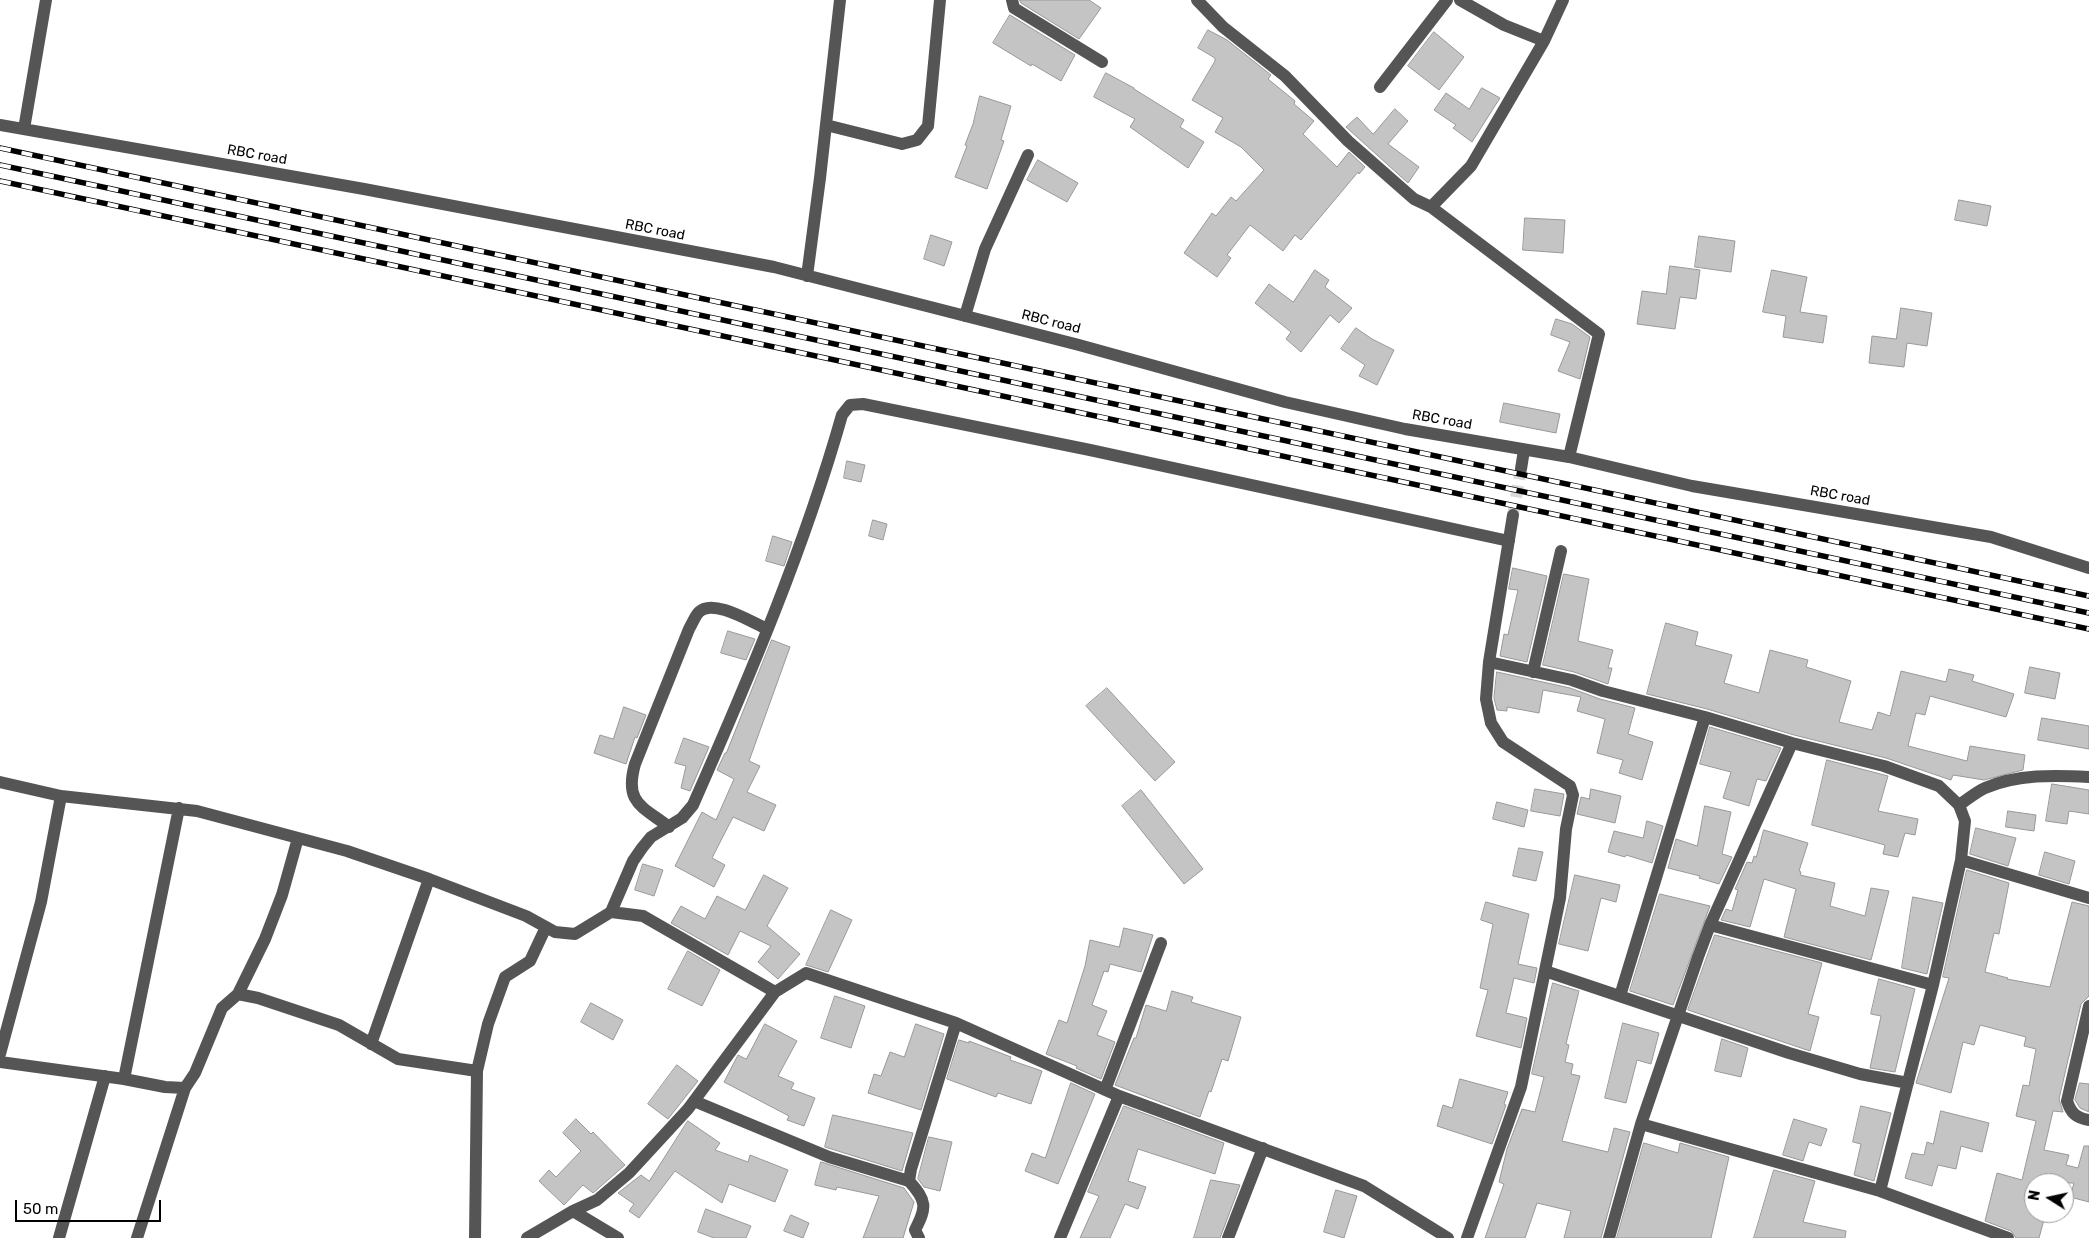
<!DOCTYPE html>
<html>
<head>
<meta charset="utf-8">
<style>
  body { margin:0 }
  #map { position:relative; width:2089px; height:1238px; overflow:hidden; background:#fff; font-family:Rubik,sans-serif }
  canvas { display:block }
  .north { position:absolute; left:2024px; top:1173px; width:50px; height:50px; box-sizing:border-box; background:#fff; border:1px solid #999; border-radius:50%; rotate:280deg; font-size:14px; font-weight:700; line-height:20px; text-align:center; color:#000 }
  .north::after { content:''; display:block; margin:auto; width:18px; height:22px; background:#000; clip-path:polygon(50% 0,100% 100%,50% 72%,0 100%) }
  .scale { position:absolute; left:15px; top:1200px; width:146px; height:22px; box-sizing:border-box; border:2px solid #000; border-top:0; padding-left:6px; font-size:15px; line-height:18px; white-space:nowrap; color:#000; -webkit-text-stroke:4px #fff; paint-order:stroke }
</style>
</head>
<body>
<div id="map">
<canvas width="2089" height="1238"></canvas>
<div class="north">N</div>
<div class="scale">50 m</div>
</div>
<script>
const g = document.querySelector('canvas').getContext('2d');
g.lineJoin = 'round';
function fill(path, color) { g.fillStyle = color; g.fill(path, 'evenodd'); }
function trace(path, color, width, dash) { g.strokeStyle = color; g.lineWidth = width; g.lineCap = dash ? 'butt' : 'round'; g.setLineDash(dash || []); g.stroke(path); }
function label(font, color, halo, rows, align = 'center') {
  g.font = font + ' Rubik,sans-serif'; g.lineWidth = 4.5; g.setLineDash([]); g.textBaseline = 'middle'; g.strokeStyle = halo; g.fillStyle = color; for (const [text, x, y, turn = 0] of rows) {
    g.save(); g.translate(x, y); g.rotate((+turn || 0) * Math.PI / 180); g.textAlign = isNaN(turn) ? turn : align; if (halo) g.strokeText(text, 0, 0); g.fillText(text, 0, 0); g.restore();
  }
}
const building = new Path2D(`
  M1020,0H1089L1101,8L1079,39L1021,3Z
  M1010,15L1075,55L1061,81L1032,64L1031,66L993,43Z
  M1208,30L1227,40L1271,75L1268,79L1295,101L1294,104L1314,121L1303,134L1337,167L1349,152L1365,167L1359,174L1358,172L1301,240L1295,235L1283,251L1250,225L1227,255L1231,258L1217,277L1184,253L1212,213L1216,216L1231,197L1236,201L1264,170L1241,147L1215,132L1223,118L1192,100L1215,61V58L1198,48Z
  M1434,32L1464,57L1439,90L1408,66Z
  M1106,73L1134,88V89L1184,120L1180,127L1204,142L1188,168L1130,127L1135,119L1094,97Z
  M1482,88L1500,98L1472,142L1453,128L1456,125L1434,110L1446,93L1469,109Z
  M980,96L1011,106L1001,140L1004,141L987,189L955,177L967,146L965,145L973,124Z
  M1395,109L1408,121L1388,144L1419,167L1408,183L1346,127L1357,117L1373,134Z
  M1038,160L1078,183L1067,202L1027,180Z
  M1959,200L1991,206L1987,226L1955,220Z
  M1525,218L1565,220L1563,253L1523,250Z
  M931,235L952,242L944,266L924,259Z
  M1699,236L1735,241L1731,272L1695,267Z
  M1670,266L1700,270L1696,299L1680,297L1675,329L1637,324L1642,291L1666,294Z
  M1315,270L1329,280L1325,287L1352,308L1339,323L1330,315L1301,352L1286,339L1291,332L1255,303L1269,284L1293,302Z
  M1772,270L1807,277L1800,312L1827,316L1823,343L1783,337L1786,316L1763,312Z
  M1901,308L1932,313L1927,346L1907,343L1904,367L1869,363L1872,336L1896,339Z
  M1556,319L1572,324L1590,337L1580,379L1558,371L1570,342L1551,335Z
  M1356,328L1372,339L1394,350L1377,385L1359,376L1365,365L1341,349Z
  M1504,403L1560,414L1556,433L1500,422Z
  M847,461L865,465L861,482L844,478Z
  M873,520L887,524L883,540L869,536Z
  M773,536L792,542L784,566L766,561Z
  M1513,568L1547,576L1527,662L1500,656L1504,634L1508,635L1518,590L1509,589Z
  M1564,574L1589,579L1578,641L1613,650L1608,668H1612L1608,684L1574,672L1543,665Z
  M1666,623L1698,632L1695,645L1732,655L1724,683L1759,693L1770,650L1808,660L1806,667L1851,681L1839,722L1872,730L1878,712L1890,716L1901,671L1946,682L1949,669L1974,675L1972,681L2014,694L2006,717L1930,696L1925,715L1916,713L1908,746L1967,761L1970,746L2025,755L2023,770L1984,780L1953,775L1951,780L1886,758L1794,735L1707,709L1647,694Z
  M728,631L755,639L746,660L721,653Z
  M772,640L790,647L749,761L760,766L747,792L776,805L764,831L733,817L712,858L725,865L714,887L675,866L702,812L716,820L734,779L717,770L725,753H726Z
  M2030,667L2060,673L2055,699L2025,693Z
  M1497,672L1570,688L1600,699L1635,708L1628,734L1653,742L1642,780L1619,773L1623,760L1597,753L1605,719L1577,711L1581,697L1543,690L1539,713L1507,707V711L1497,710L1494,698Z
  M1107,688L1175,762L1155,781L1086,706Z
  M624,707L646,715L637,738L635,737L626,764L594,753L600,735L613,739Z
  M2042,718L2089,726V749L2038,740Z
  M1710,727L1781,748L1766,781L1757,779L1749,806L1723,798L1731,772L1700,764Z
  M684,738L709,747L690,791L681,788L686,766L675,763Z
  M1827,760L1888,776L1878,811L1918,819L1915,835L1905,833L1898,857L1883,854L1885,845L1812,825Z
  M2052,784L2089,790V814L2069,811L2067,824L2046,821Z
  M1535,789L1564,794L1560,816L1531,811Z
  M1591,789L1621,796L1615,823L1577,814L1581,797L1589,799Z
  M1141,790L1203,869L1184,884L1122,806Z
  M1497,802L1528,810L1524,827L1493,819Z
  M1705,806L1731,812L1722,854L1732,857L1719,884L1699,878L1700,876L1668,868L1676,839L1697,846Z
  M2008,811L2036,815L2034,831L2006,827Z
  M1647,821L1663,826L1652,863L1626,855L1625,857L1608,852L1614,831L1643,838Z
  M1976,828L2016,838L2008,866L1970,854Z
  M1764,830L1808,843L1799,871L1801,872L1800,875L1835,883L1830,906L1865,916L1871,888L1889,891L1871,960L1784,937L1796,889L1764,879L1750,927L1721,920L1726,909L1732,911L1738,890L1735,889L1747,862L1752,863L1754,856L1756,857Z
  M1519,848L1543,852L1536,881L1513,876Z
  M2045,852L2075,861L2069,884L2039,875Z
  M643,864L663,870L654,896L635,890Z
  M1967,870L2009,883L1999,934L1994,933L1985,972L2008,978L2007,979L2050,987L2072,902L2089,906V996L2081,1004L2059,1099L2063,1112L2053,1111L2044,1150L2069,1155L2066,1165L2078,1168L2084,1146H2089V1202L2070,1197L2074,1183H2033L2034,1213L2045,1216L2039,1238H2016L2011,1231L1985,1221L1997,1173L2022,1180L2036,1121L2016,1116L2023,1085L2029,1086L2036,1049L2024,1046L2026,1037L1980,1025L1974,1045L1963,1042L1951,1093L1916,1083L1949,978L1943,977Z
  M764,875L788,888L767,926L800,954L778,979L758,962L771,946L740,931L728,955L671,923L681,906L705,919L717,896L745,910Z
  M1575,875L1620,885L1616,902L1601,898L1588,951L1559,944Z
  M1660,894L1710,906L1673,1005L1630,991Z
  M1913,897L1943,903L1927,974L1902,968Z
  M1486,902L1529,914L1518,964L1537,968L1534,983L1514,978L1506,1013L1527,1018L1521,1048L1476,1036L1488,990L1480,988L1493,924L1481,920Z
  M831,910L852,920L828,972L806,965Z
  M1124,928L1153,935L1141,972L1110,964L1108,972L1104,971L1092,1005L1107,1011L1097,1035L1115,1042L1101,1079L1076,1068L1077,1066L1046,1054L1059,1020L1067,1023L1085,966L1090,940L1119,947Z
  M1715,935L1822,963L1808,1014L1819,1017L1810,1051L1688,1010Z
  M688,951L720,970L702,1006L668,989Z
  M1879,979L1915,989L1895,1072L1870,1068L1881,1016L1871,1014Z
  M1553,983L1579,991L1566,1044L1569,1045L1565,1062L1573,1064L1571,1074L1580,1076L1562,1141L1608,1152L1614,1128L1630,1132L1628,1139L1601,1238H1564L1571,1211L1537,1203L1525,1238H1485L1504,1184L1499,1182L1507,1149L1522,1109L1535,1112L1544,1077L1532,1074Z
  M1172,991L1193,997L1191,1002L1241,1017L1228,1061L1222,1059L1211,1092L1209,1091L1200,1117L1115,1085L1134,1038H1136L1146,1005L1166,1011Z
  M835,996L865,1006L851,1048L821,1038Z
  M591,1003L623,1020L613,1040L581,1022Z
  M1623,1023L1659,1033L1651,1064L1637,1060L1626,1103L1605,1098Z
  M765,1024L797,1041L778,1076L794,1083L791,1089L815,1098L804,1126L787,1120L789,1116L724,1082L738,1055L746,1059Z
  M916,1024L944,1034L921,1110L868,1093L874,1074L881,1076L890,1052L904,1057Z
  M1722,1039L1748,1048L1741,1077L1715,1071Z
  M959,1040L969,1043V1041L1011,1057L1010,1060L1042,1071L1031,1104L998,1093L996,1097L947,1079Z
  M677,1065L698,1081L668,1119L648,1104Z
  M1460,1079L1508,1092L1504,1104L1506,1105L1492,1144L1437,1126L1443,1105L1452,1108Z
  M1071,1083L1095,1094L1058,1184L1025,1171L1032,1153L1045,1158Z
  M2080,1083L2089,1084V1112L2080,1108L2075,1100Z
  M1124,1106L1224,1143L1215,1174L1138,1149L1128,1181L1146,1187L1138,1209L1125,1204L1110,1238H1080L1099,1196L1088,1192Z
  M1861,1106L1891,1113L1874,1181L1854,1175L1861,1144L1853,1142Z
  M1941,1111L1989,1123L1982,1152L1961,1146L1956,1169L1938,1165L1932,1186L1905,1178L1912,1153L1924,1155L1927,1142L1933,1144Z
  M833,1115L913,1133L902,1171L825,1147Z
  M576,1119L591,1134L593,1132L625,1165L593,1193L583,1185L564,1205L539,1181L549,1170L556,1177L581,1151L563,1133Z
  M1794,1119L1827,1129L1821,1146L1809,1142L1803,1161L1783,1155Z
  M688,1121L720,1143L715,1150L748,1162L750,1155L788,1170L775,1202L729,1184L722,1203L675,1171L639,1218L629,1211L634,1204L618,1193L641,1175L649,1181Z
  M929,1137L952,1142L940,1191L924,1187L918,1179Z
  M1644,1143L1678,1153L1680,1143L1729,1157L1711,1238H1617Z
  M821,1162L904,1188L914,1202L903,1238H863L879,1196L837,1187L836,1190L815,1185Z
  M1774,1170L1815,1181L1803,1222L1846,1231L1845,1238H1754Z
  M1211,1180L1240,1185L1220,1238H1194Z
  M1336,1190L1357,1196L1344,1238L1324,1232Z
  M706,1209L751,1226L746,1238H714L698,1232Z
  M791,1215L809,1223L803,1238L784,1231Z`);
fill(building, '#c4c4c4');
trace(building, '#999', 1);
trace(new Path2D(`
  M1513,515L1521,469`), '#d9d9d9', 12, [12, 6]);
trace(new Path2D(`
  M1012,0L1014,8L1102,62
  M1197,0L1223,27L1285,76L1348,141L1414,199L1431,207L1471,166L1544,41L1563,0
  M1460,0L1504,25L1544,41
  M1380,87L1447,0
  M0,125L364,189L774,267L1079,345L1285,402L1405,429L1569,457L1692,486L1991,537L2089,568
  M826,125L902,144L917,140L928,126L940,0
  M24,129L46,0
  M1431,207L1599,334L1569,457
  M807,276L820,178L840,0
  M965,316L985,249L1028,155
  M1521,469L1524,450
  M1513,515L1489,662L1572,680L1603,691L1705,717L1792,743L1884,766L1939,786L1959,805L1965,821L1961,860L1933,985L1880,1191
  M1533,672L1561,551
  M0,782L61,796L197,811L347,851L429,879L526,916L555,932L575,934L611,912L643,916L775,992
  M1959,805C1967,800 1976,792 1985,788C2017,774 2055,775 2089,777
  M669,827C642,806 624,803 635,764L689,629C692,624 695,616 699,612C713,598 751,622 767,629
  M1961,860L2089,898
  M611,912L633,861L642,848L651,837L682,818L693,805C749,678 804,549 842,415L850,405L863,404L1090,450L1509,541
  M1710,925L1933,985
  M1545,971L1789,1053L1860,1074L1908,1083
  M238,994L265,939L282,895L298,838
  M1620,996L1705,717
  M2089,1006L2067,1101C2071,1113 2076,1118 2089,1120
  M371,1044L429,879
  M0,1054L41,902L61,796
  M0,1062L124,1079L165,1087L185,1088L195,1073L222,1008L238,994L258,998L339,1025L398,1059L477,1071
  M124,1079L179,808
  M1105,1090L1161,943
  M694,1101L829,1157L909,1181
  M1641,1124L1880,1191L2008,1238
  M573,1211L618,1238
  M59,1238L105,1076
  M137,1238L185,1088
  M475,1238L477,1071L488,1024L505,977L530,961L546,927
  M527,1238L573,1211L597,1200L629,1173L688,1109L775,992L806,973L956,1023L1119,1096L1364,1186L1448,1238
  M919,1238L915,1230C927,1207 927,1201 909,1181L911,1169L956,1023
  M1060,1238L1119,1096
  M1228,1238L1263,1148
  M1467,1238L1521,1087L1560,898L1566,829L1573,795L1570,786L1503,742L1491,723L1486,699L1489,662
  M1609,1238L1641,1124L1698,957L1710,925L1792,743`), '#555', 12);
const rail = new Path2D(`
  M0,148L2089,596
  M0,165L2089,613
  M0,181L2089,629`);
trace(rail, '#000', 5.5);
trace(rail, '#fff', 4, [11]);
label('14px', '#000', '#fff', [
  ["RBC road",257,155,10],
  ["RBC road",655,230,11],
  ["RBC road",1051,322,14],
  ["RBC road",1442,420,10],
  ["RBC road",1840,496,10]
]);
</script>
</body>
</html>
